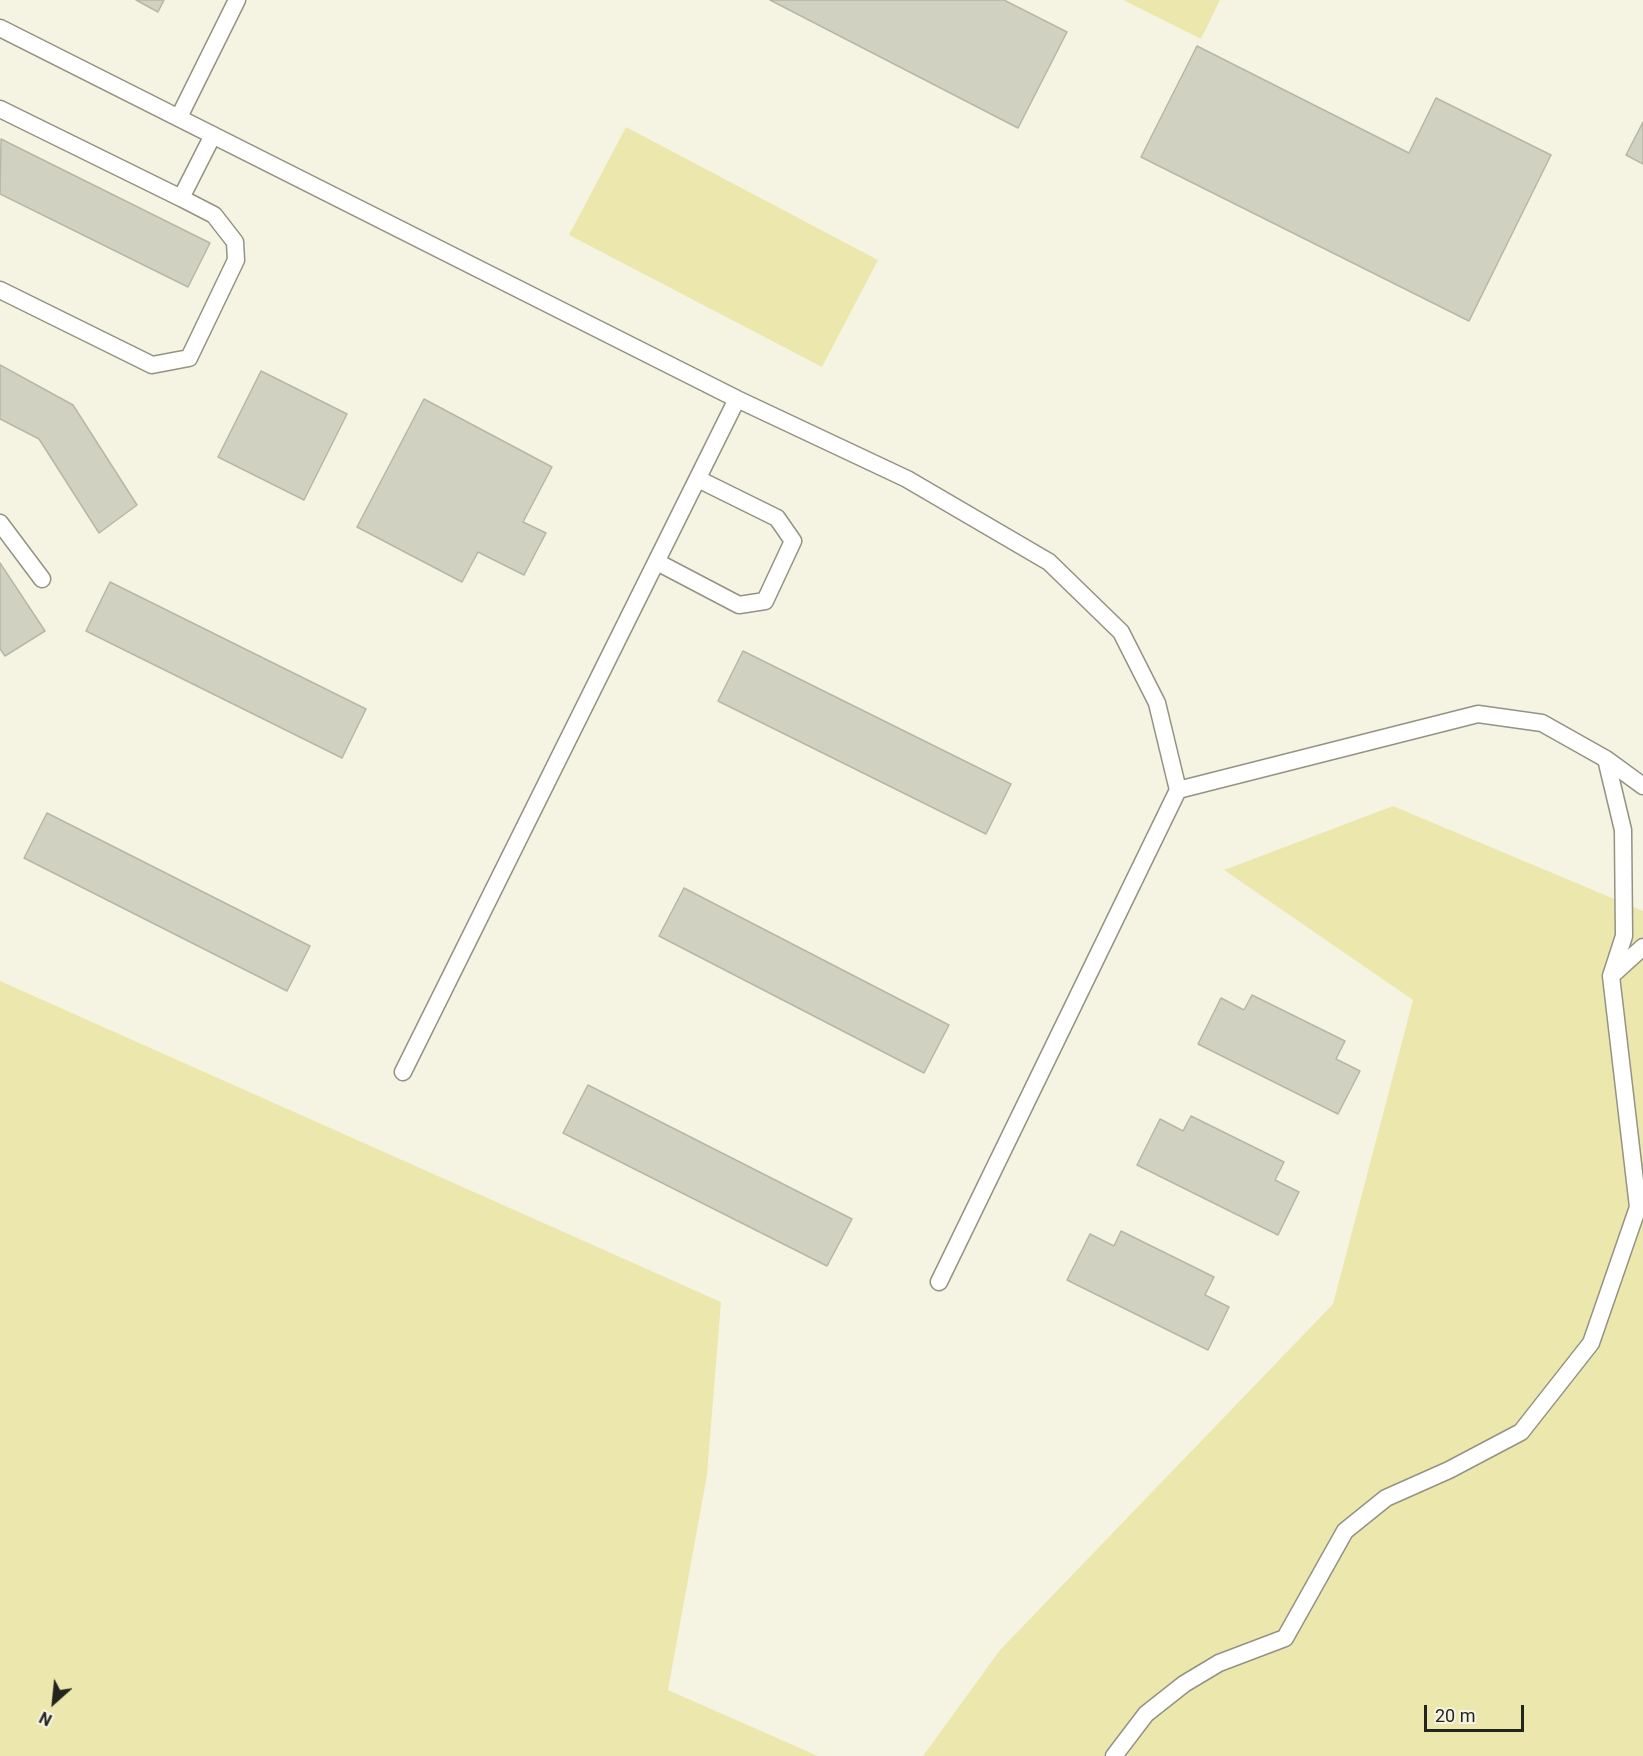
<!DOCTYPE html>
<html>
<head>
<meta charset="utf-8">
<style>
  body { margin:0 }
  #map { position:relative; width:1643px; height:1756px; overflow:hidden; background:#f5f4e3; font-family:Roboto,sans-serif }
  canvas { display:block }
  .north { position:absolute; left:24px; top:1672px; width:60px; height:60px; -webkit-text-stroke:4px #f5f4e3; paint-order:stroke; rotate:207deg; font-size:16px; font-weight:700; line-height:24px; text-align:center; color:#24241e }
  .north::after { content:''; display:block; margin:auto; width:21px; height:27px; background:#24241e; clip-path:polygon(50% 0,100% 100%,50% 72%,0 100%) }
  .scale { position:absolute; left:1424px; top:1705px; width:100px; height:27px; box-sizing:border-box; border:3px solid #24241e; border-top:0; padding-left:8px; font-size:18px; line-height:21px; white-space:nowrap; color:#24241e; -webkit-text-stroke:4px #f5f4e3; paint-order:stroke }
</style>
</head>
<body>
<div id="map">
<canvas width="1643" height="1756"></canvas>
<div class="north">N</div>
<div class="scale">20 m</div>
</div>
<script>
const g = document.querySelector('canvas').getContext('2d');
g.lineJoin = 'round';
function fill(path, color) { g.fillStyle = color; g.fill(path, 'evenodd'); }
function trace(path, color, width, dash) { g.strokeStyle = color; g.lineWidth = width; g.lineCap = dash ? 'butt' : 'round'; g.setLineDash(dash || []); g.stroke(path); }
fill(new Path2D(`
  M1123,0H1220L1201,39Z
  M626,127L878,260L822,367L569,235Z
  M1393,806L1643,911V1756H923L1000,1650L1333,1304L1413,1000L1224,870Z
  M0,981L721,1302L707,1475L668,1690L818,1756H0Z`), '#ece8ad');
const building = new Path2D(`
  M136,0H164L158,12Z
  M770,0H1004L1067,32L1018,128Z
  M1197,46L1409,153L1436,98L1551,155L1469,321L1141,157Z
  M1643,122V164L1626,155Z
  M1,139L210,243L188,287L0,194Z
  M0,365L73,405L137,505L99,533L39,439L0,419Z
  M261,371L347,414L304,500L218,457Z
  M424,399L552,467L523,522L546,533L524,575L478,552L462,582L357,527Z
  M0,563L45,631L5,656L0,649Z
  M110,582L366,709L342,758L86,631Z
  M743,651L1011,784L986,834L718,701Z
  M47,813L310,946L287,991L24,858Z
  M684,888L949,1025L924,1073L659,936Z
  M1252,995L1345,1041L1336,1059L1360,1071L1338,1114L1198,1044L1221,998L1244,1010Z
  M588,1085L852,1219L827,1266L563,1133Z
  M1191,1116L1284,1162L1275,1180L1299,1192L1278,1235L1137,1165L1160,1119L1183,1131Z
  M1121,1231L1214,1277L1205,1295L1229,1307L1208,1350L1067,1280L1090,1234L1114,1246Z`);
fill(building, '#d1d1c1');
trace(building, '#b7b7a7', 1.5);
const lane = new Path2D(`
  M0,28L737,399L907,479L1049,562L1121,632L1157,703L1178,790L1478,714L1542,723L1606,759L1623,830L1624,936L1611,976
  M0,109L181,198L213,135
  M179,117L237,0
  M0,290L152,365L189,358L236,260L235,242L214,215L181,198
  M0,523L42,579
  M657,562L739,605L765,601L793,541L777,518L698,479
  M1606,759L1643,786
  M403,1072L737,399
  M939,1282L1178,790
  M1114,1756L1146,1714L1184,1684L1219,1663L1285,1638L1345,1531L1386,1498L1449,1470L1521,1432L1591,1343L1638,1207L1611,976L1643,947`);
trace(lane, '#939283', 19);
trace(lane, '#fff', 16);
</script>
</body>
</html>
